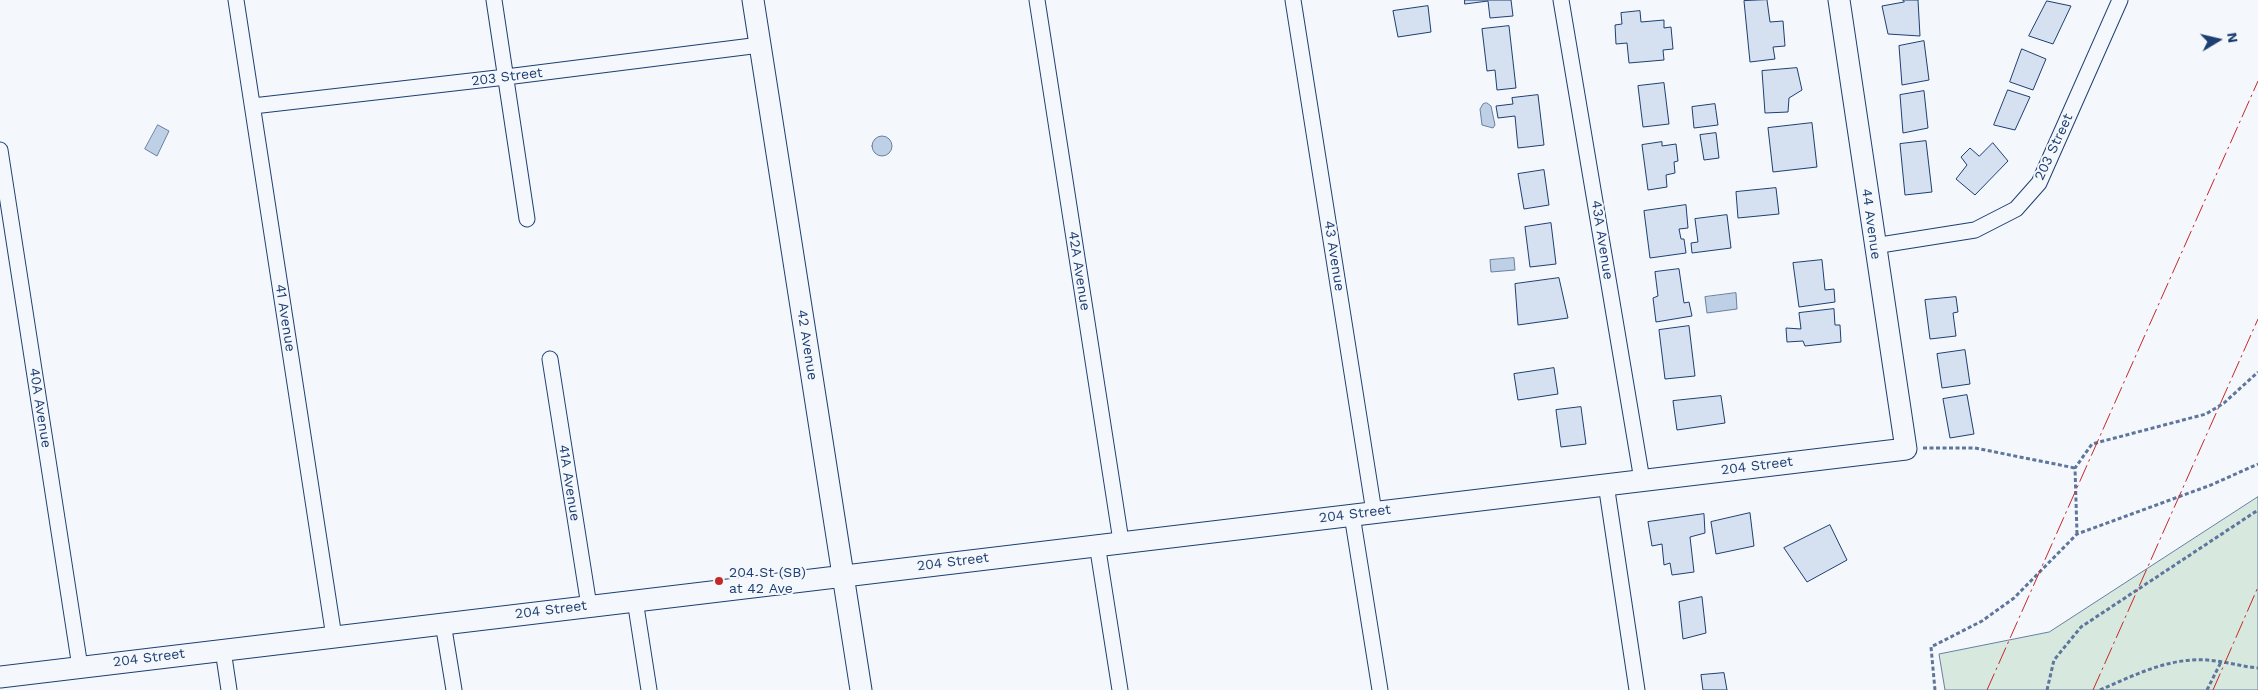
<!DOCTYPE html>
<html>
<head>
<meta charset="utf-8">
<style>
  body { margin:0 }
  #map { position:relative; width:2258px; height:690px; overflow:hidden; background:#f4f7fb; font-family:"Work Sans",sans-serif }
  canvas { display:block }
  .north { position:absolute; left:2193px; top:15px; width:50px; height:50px; -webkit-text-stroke:4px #f4f7fb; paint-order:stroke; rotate:81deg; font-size:14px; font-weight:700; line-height:20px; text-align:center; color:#1d3f73 }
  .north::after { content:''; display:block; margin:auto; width:18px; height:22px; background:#1d3f73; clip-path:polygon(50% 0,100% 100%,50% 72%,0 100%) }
</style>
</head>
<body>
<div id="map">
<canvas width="2258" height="690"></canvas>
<div class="north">N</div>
</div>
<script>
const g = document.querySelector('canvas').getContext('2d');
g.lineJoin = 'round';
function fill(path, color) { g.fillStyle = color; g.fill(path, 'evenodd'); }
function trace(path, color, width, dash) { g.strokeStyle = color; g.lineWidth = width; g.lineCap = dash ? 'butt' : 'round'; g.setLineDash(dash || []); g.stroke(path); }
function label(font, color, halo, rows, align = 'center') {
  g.font = font + ' "Work Sans",sans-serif'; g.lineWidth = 4; g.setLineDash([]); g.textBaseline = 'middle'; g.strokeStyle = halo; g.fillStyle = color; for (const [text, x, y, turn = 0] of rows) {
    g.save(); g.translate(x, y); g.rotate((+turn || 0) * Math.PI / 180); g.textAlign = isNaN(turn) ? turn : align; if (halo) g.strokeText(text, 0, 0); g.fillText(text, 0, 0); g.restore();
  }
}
const green = new Path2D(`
  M2258,497V690H1945L1939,654L2049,632Z`);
fill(green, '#d7e8df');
trace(green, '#687fa3', 1);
const water = new Path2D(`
  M1487,103L1491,106L1495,125L1493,128L1482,125L1480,109L1483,104Z
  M158,125L169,131L157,156L145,149Z
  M872 146a10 10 0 1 1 20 0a10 10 0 1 1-20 0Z
  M1514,258L1515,270L1491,272L1490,260Z
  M1736,293L1737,309L1707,313L1705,297Z`);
fill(water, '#bed0e5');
trace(water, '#687fa3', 1);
const building = new Path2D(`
  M1465,0H1511L1513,16L1490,18L1488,1L1465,4Z
  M1767,0L1770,22L1783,21L1785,46L1773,47L1775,59L1750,62L1744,1Z
  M1903,0H1918L1920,36L1888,34L1882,6L1904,2Z
  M2047,1L2071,6L2053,44L2029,36Z
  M1428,6L1431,32L1398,37L1393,11Z
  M1640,11L1641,22L1664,20V28L1671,27L1673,49L1663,50L1664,60L1629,63L1627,43L1616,44L1615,25L1622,24L1621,13Z
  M1509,26L1516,88L1497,90L1495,70L1487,71L1482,29Z
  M1924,41L1929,80L1902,85L1899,46Z
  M2022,49L2046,59L2033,90L2010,82Z
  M1797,68L1802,90L1789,98L1788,112L1765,113L1762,71Z
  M1664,83L1669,124L1643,127L1638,86Z
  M2008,90L2030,97L2015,130L1994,125Z
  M1924,91L1928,128L1903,133L1900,95Z
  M1538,95L1544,145L1518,148L1515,116L1498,118L1496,106L1513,104L1512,98Z
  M1715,104L1718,125L1694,128L1692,107Z
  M1812,123L1817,167L1773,172L1768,128Z
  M1716,133L1719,158L1704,160L1700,135Z
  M1926,141L1932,192L1905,195L1900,144Z
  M1662,142V146L1676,144L1678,161L1674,162L1675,173L1666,175L1667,187L1648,190L1642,145Z
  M1993,143L2008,161L1975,195L1956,179L1967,165L1961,157L1970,148L1979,156Z
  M1544,170L1549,205L1524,209L1518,174Z
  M1776,188L1779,214L1738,218L1736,192Z
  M1686,205L1688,228L1679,229L1681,239H1684L1686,253L1650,258L1644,211Z
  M1727,215L1731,248L1692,253L1691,243L1698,242L1695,219Z
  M1551,223L1556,264L1530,267L1525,227Z
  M1822,260L1825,290L1834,289L1835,302L1799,307L1793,263Z
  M1679,269L1684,303L1689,302L1692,316L1656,322L1653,298L1658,296L1655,272Z
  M1559,278L1568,318L1518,325L1515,284Z
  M1956,297L1958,312L1953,313L1956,336L1930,339L1925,300Z
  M1834,309L1835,325H1840L1841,342L1805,346L1803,341L1787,342L1786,328L1801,329L1799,313Z
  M1689,326L1695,376L1665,379L1659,330Z
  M1965,350L1970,384L1942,388L1937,354Z
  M1554,368L1558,394L1518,400L1514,374Z
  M1967,395L1974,434L1950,438L1943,399Z
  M1721,396L1725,423L1677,430L1673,401Z
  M1581,407L1586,444L1561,447L1556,410Z
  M1750,513L1754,546L1716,554L1711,522Z
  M1704,514L1705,533L1690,537L1694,572L1672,575L1670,563L1664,565L1662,544L1652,546L1648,522Z
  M1830,525L1847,560L1807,582L1784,548Z
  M1702,597L1706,633L1683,639L1679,602Z
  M1724,673L1727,690H1703L1701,675Z`);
fill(building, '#d5e0f0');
trace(building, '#1d3f73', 1);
const street = new Path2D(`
  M236,0L334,637
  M494,0L527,219
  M1037,0L1121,541
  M1293,0L1374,512
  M1561,0L1642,480
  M253,106L506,77L760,45
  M0,150L80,667
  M1874,246L1975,230L2016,209L2039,183L2120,0
  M550,359L589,606
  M1606,484L1637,690
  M1352,515L1380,690
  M1097,544L1120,690
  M635,600L649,690
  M443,623L454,690
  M223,650L229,690`);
const secondary = new Path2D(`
  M753,0L861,690
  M0,677L1906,449L1839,0`);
trace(street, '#1d3f73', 17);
trace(secondary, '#1d3f73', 23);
trace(new Path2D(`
  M1923,448H1975L2075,468
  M2077,534L2075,468L2092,444L2206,414L2224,403L2258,372
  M1935,690L1931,647L1982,621L2014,598L2077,534L2211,485L2258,464
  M2047,690L2054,660L2081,627L2258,510
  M2100,690C2130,677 2160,662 2192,660C2215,658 2236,666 2258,668
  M2207,690L2221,662`), '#5e769c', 3, [4, 2.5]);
trace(street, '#f4f7fb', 15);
trace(secondary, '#f4f7fb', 21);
trace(new Path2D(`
  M1987,690L2258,81
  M2093,690L2258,319
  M2213,690L2258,587`), '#c62828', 1, [18, 4, 2.5, 4]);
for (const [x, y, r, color] of [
  [719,581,5,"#c62828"]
]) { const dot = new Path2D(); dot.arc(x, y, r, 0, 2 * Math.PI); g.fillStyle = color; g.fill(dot); trace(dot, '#f4f7fb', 2); }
label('14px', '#1d3f73', '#f4f7fb', [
  ["203 Street",507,77,-7],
  ["203 Street",2054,147,-65],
  ["44 Avenue",1871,224,82],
  ["43A Avenue",1602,240,81],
  ["43 Avenue",1334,256,81],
  ["42A Avenue",1079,271,81],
  ["41 Avenue",285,318,81],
  ["42 Avenue",807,345,81],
  ["40A Avenue",40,408,81],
  ["204 Street",1757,466,-7],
  ["41A Avenue",569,483,81],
  ["204 Street",1355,514,-7],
  ["204 Street",953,562,-7],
  ["204 Street",551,610,-7],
  ["204 Street",149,658,-7]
]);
label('14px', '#1d3f73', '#f4f7fb', [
  ["204 St (SB)",729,573],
  ["at 42 Ave",729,589]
], 'left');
</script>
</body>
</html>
